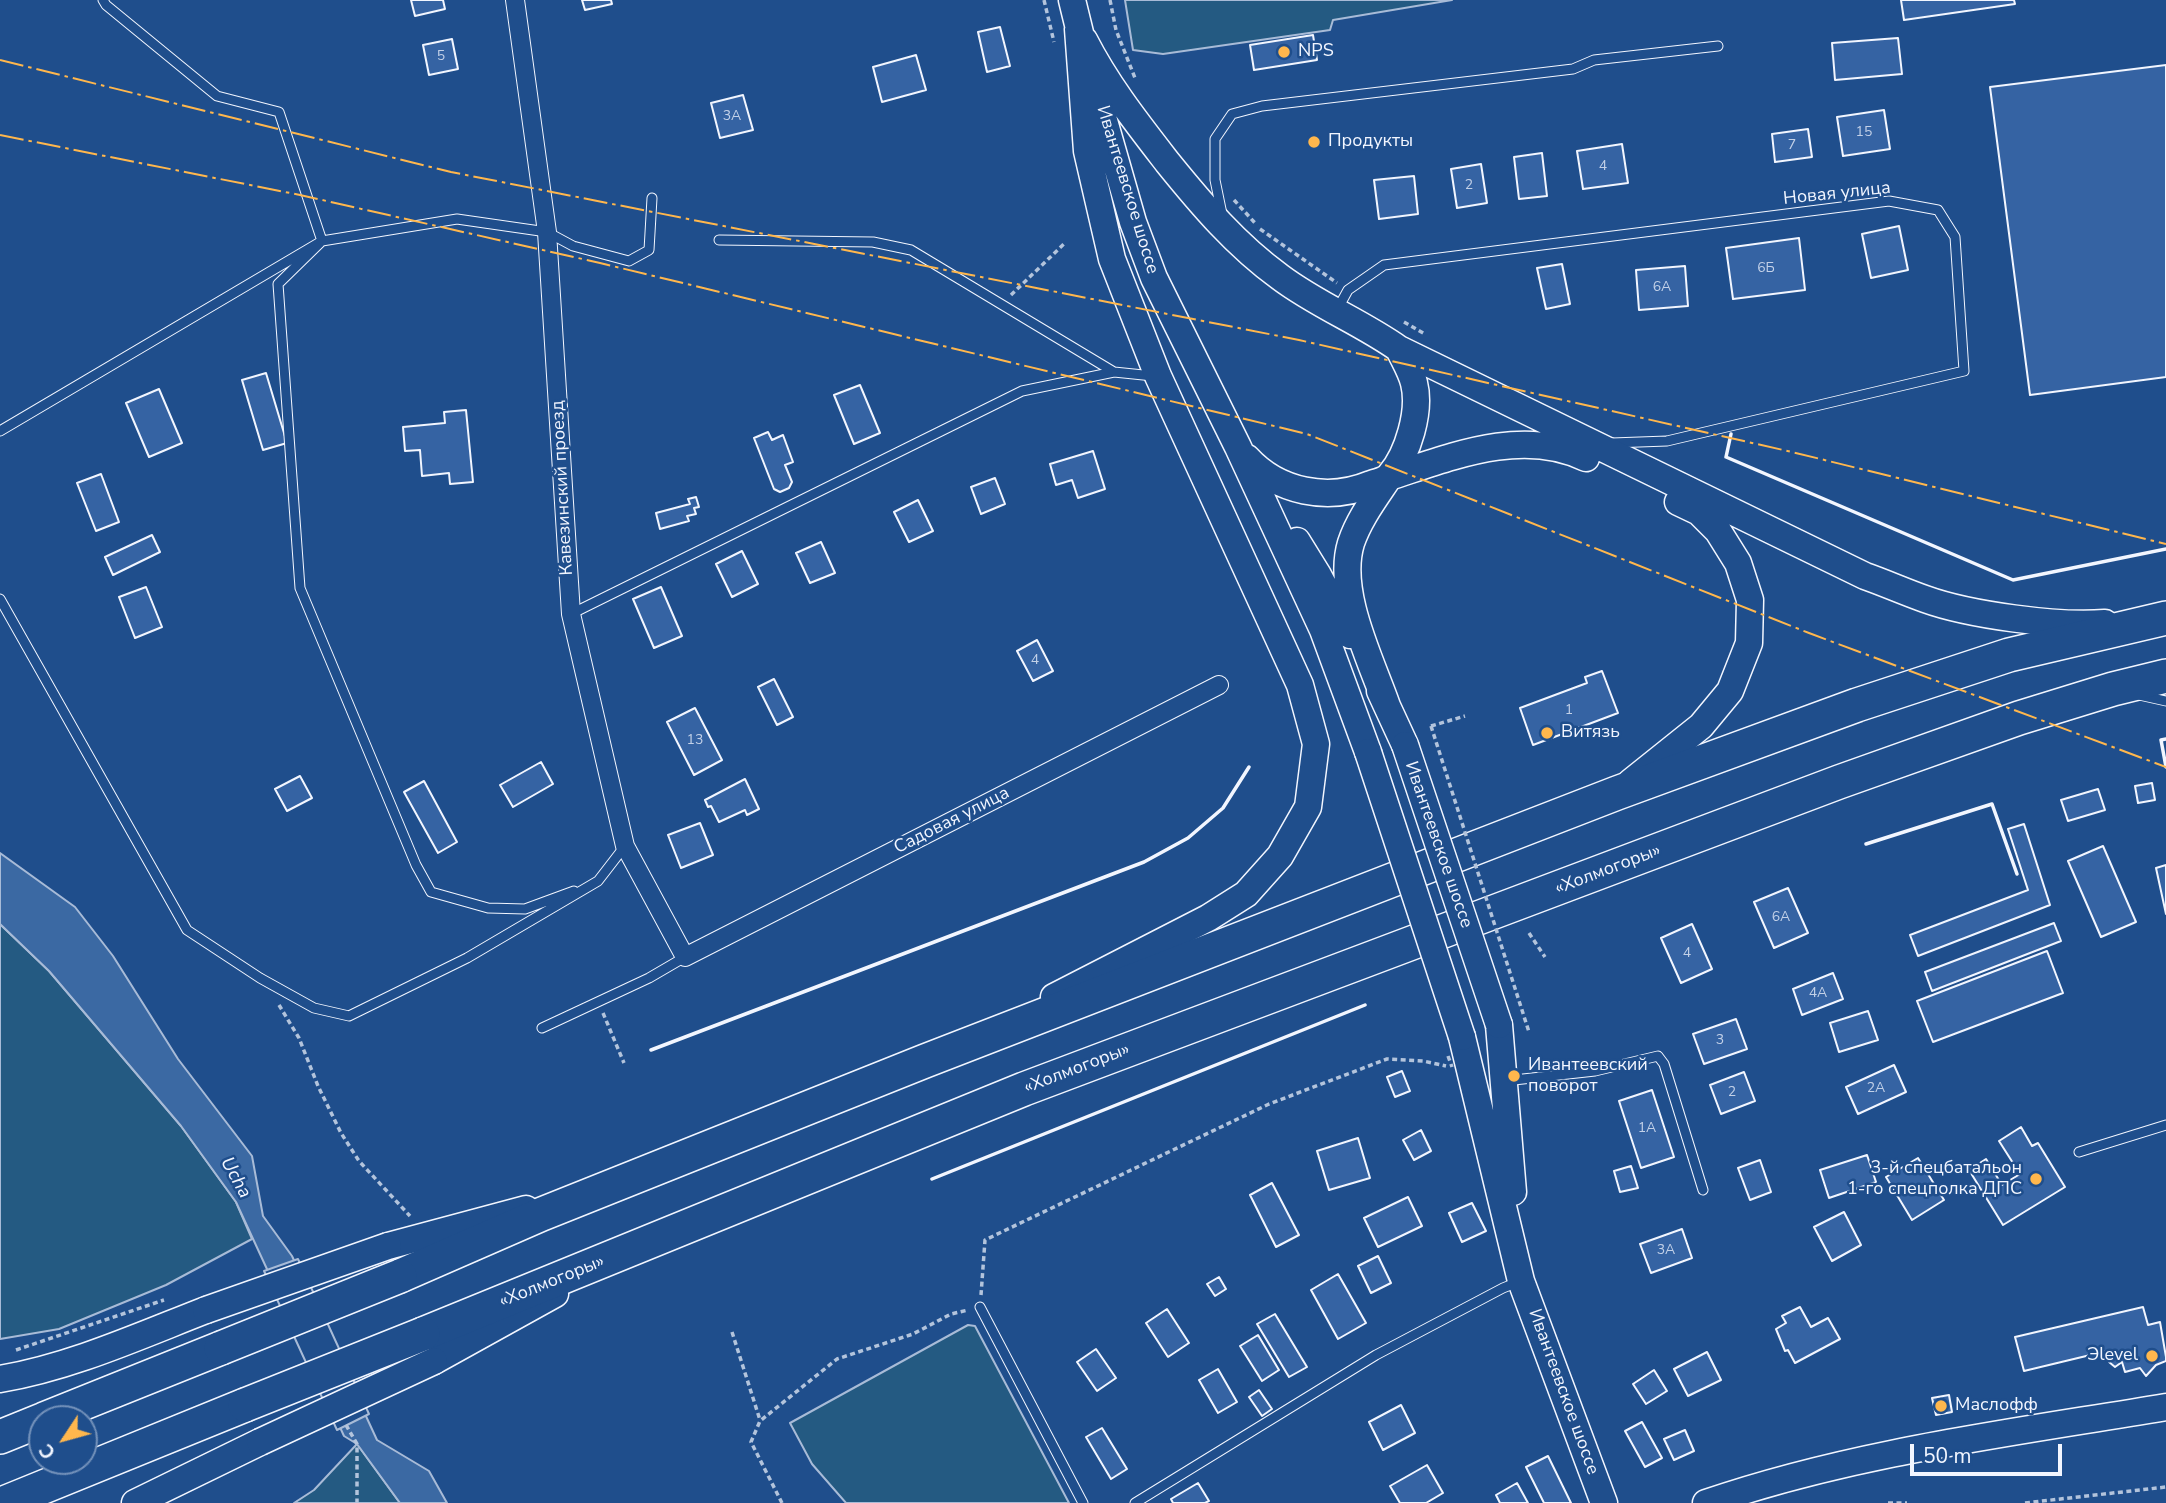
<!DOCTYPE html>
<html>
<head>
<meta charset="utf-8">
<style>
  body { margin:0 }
  #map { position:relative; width:2166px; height:1503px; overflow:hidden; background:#1f4e8c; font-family:"Nunito Sans",sans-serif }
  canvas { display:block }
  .north { position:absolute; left:28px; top:1405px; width:70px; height:70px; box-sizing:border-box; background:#1f4e8c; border:2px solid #7391ba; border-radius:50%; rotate:234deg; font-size:19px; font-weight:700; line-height:28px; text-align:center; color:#f2f6ff }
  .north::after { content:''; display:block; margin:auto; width:24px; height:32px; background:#ffb74d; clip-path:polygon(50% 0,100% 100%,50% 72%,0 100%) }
  .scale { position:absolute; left:1910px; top:1444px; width:152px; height:32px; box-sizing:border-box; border:4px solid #f2f6ff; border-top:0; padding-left:9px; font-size:21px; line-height:24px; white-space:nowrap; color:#f2f6ff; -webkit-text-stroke:5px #1f4e8c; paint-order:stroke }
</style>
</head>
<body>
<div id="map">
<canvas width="2166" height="1503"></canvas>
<div class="north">С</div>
<div class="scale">50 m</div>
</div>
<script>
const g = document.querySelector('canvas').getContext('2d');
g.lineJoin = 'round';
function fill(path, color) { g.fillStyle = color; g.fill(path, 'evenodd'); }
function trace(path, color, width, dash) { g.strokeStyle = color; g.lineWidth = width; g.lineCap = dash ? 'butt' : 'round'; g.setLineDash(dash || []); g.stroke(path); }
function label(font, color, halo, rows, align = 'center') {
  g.font = font + ' "Nunito Sans",sans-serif'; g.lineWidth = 5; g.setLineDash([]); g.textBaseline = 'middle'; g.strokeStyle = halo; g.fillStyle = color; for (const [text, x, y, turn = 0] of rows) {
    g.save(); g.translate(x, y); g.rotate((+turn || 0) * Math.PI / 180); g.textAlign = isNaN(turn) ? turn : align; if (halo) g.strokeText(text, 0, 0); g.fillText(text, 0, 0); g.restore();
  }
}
const green = new Path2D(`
  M1125,0H1452L1333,20L1330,30L1163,54L1133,50Z
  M0,924L49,971L181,1126L236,1202L252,1239L166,1285L59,1329L0,1339Z
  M968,1325L975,1326L1069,1503H846L812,1464L790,1423Z
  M357,1444L400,1503H294L314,1490Z`);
fill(green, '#245a82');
trace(green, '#a8bbd7', 2);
const water = new Path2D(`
  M0,853L75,907L113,956L178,1059L252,1156L263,1216L292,1256L377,1440L429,1471L447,1503H400L357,1444L344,1436L236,1202L181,1126L49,971L0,924Z`);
fill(water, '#3b69a3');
trace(water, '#a8bbd7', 2);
const pier = new Path2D(`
  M298,1259L369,1414L337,1430L264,1271Z`);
fill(pier, '#1f4e8c');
trace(pier, '#a8bbd7', 2);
const building = new Path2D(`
  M411,0H443L445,9L415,16Z
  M582,0H611L612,4L585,10Z
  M1901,0H2014L2015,4L1904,20Z
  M1000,27L1010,66L987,72L978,32Z
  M1313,35L1317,60L1254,70L1250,45Z
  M1898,38L1902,74L1835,80L1832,43Z
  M452,39L458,69L429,75L423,45Z
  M916,55L926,90L882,102L873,67Z
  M2166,65V377L2030,395L1990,87Z
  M743,95L753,130L720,138L711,103Z
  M1884,110L1890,149L1843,156L1837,117Z
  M1808,129L1812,157L1775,162L1772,134Z
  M1622,144L1628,183L1583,189L1577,151Z
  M1542,153L1547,196L1519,199L1514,157Z
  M1481,164L1487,203L1457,208L1451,169Z
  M1414,176L1418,214L1379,219L1374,180Z
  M1899,226L1908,270L1871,278L1862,234Z
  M1799,238L1805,290L1733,299L1726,248Z
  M1562,264L1570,304L1546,309L1537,268Z
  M1685,266L1688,306L1639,310L1636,270Z
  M266,373L287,443L263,450L242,380Z
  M860,385L880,433L854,444L834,395Z
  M159,389L182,443L149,457L126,403Z
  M466,410L473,482L450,484L449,473L422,476L420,450L405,451L403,427L445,423L444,412Z
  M768,432L772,440L783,435L793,462L785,465L792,482L789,488L780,492L774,489L754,438Z
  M1093,451L1105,489L1078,498L1072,480L1056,485L1050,464Z
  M101,474L119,522L96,531L77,483Z
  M995,478L1005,504L981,514L971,487Z
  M696,497L699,507L694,508L696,514L687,516L689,521L660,529L656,513L690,504L688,499Z
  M918,500L933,531L909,542L894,512Z
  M152,535L160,552L113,575L105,557Z
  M821,542L835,573L810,583L796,553Z
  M742,551L758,584L732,597L716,564Z
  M146,587L162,627L135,638L119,597Z
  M661,587L682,636L654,648L633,599Z
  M1037,640L1053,671L1033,681L1017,651Z
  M1602,671L1618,713L1533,745L1520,708L1587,683L1585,677Z
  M774,679L793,717L777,725L758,687Z
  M695,708L722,760L694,775L667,722Z
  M541,762L553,784L513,807L500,785Z
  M300,776L312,798L287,811L275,789Z
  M745,779L759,809L747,815L745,810L719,822L711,806L708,807L705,800Z
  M424,781L457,842L438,853L404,792Z
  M2152,783L2155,800L2138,803L2135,786Z
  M2098,789L2105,810L2068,821L2061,800Z
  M700,823L713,855L681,868L668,835Z
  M2024,824L2050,905L1918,956L1910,935L2028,890L2008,829Z
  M2103,846L2136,922L2101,937L2068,861Z
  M2166,865V914L2156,868Z
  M1788,888L1808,933L1774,948L1754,902Z
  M2054,923L2061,941L1932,991L1925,972Z
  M1692,924L1712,969L1681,983L1661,938Z
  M2047,951L2063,993L1933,1042L1917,1001Z
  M1833,973L1843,999L1802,1015L1793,989Z
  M1868,1011L1878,1040L1839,1052L1830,1023Z
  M1736,1019L1747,1049L1704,1064L1693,1034Z
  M1894,1065L1906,1092L1858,1114L1846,1087Z
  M1402,1071L1410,1091L1395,1097L1387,1077Z
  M1744,1072L1755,1101L1721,1114L1710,1085Z
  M1652,1090L1674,1157L1641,1168L1619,1101Z
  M2021,1127L2032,1146L2038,1143L2065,1187L2003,1225L1969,1170L1986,1159L2002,1185L2020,1174L1999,1141Z
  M1421,1130L1431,1151L1414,1160L1403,1140Z
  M1358,1138L1370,1178L1329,1190L1317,1151Z
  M1867,1155L1876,1182L1829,1198L1820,1170Z
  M1918,1158L1944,1200L1912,1220L1886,1177Z
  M1760,1160L1771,1192L1750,1200L1738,1168Z
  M1631,1166L1638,1188L1620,1192L1614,1171Z
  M1272,1183L1299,1235L1276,1247L1250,1195Z
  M1408,1197L1422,1226L1378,1247L1364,1218Z
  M1472,1203L1486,1231L1462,1242L1449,1213Z
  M1844,1212L1861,1245L1832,1261L1814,1227Z
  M1682,1229L1692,1258L1651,1273L1640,1244Z
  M1378,1256L1391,1283L1371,1293L1358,1266Z
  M1338,1274L1366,1323L1338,1339L1311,1290Z
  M1219,1277L1226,1289L1215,1296L1207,1284Z
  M1800,1307L1811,1327L1828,1318L1840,1339L1795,1363L1788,1350L1785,1351L1776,1329L1786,1323L1782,1316Z
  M2143,1307L2148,1325L2160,1322L2166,1357V1361L2156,1365L2146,1376L2140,1368L2125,1372L2122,1362L2115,1367L2109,1362L2107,1351L2024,1371L2015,1337Z
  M1167,1309L1189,1343L1168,1357L1146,1323Z
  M1275,1314L1307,1367L1289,1377L1257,1324Z
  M1258,1335L1279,1370L1262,1381L1240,1346Z
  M1096,1349L1116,1378L1097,1391L1077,1362Z
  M1707,1352L1721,1380L1688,1396L1674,1369Z
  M1218,1369L1237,1402L1218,1413L1199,1380Z
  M1654,1370L1667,1391L1646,1404L1633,1384Z
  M1259,1390L1272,1409L1262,1416L1249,1397Z
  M1949,1395L1952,1412L1936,1415L1932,1398Z
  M1401,1405L1415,1433L1383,1450L1369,1422Z
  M1642,1422L1662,1458L1645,1467L1625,1431Z
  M1102,1428L1127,1469L1111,1479L1086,1437Z
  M1685,1430L1694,1451L1674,1460L1664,1439Z
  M1548,1456L1571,1503H1544L1526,1467Z
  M1427,1465L1443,1493L1426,1503H1400L1390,1486Z
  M1198,1483L1209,1501L1205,1503H1173L1171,1499Z
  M1517,1483L1528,1503H1500L1496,1495Z`);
fill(building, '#3563a3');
trace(building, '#f2f6ff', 2);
const lane = new Path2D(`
  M103,0L106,5L217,96L279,112L322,241
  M1222,214L1215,180V139L1232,114L1262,106L1573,69L1594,60L1718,46
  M719,240L873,242L911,250L1114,372L1153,376
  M322,241L278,284L300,588L416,865L431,892L488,908L525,909L574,891
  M1337,310L1348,290L1384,265L1889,201L1938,210L1955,237L1964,371L1667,441L1612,443
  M0,431L322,241L457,219L547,232L573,246L629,261L649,250L652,198
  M0,599L187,930L260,978L314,1008L349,1016L467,958L598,881L625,846
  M571,614L1022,391L1114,372
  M2139,695L2166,701
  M542,1028L649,978L685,957
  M1505,1081L1595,1071L1658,1056L1664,1064L1703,1190
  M2079,1152L2166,1125
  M980,1307L1083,1503
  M1135,1503L1376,1355L1503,1288L1518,1282`);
const street = new Path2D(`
  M515,0L547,232L571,614L625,846L685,957L1219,685`);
const secondary = new Path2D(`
  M1072,0L1083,45
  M1084,40C1107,85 1137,123 1168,163C1202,205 1236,245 1280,277C1317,305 1361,322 1399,349L1865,576C1885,583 1905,592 1925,599C1969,615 2059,627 2105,623
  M1093,82L1133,222L1154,278L1238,447L1323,630L1368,752
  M1247,458C1278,492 1328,502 1371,484C1377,482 1386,480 1390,475C1408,454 1421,411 1414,383C1411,371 1404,360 1399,349
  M1297,541L1318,575L1350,635
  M1380,691L1405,745
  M1387,706C1371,660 1336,592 1351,543C1359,519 1375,498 1389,477C1451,457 1522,427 1586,458
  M1631,782L1701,726L1730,691L1749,643L1750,600L1738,563L1718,531L1699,512L1678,502
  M1054,997L1208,918L1246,894L1280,856L1308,807L1316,744L1300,685L1158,376L1112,259L1087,151L1078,29
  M1499,1025L1513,1192
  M1462,1037L1521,1281L1604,1503
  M388,1246L526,1209
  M434,1361L555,1294
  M0,1379C71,1367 139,1336 206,1310
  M135,1503L260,1442
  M1706,1503C1855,1452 2011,1433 2166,1407`);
const highway = new Path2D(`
  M400,1276L542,1214L925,1061L1617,793L1857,705L2009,655L2166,618
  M423,1334L1024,1089L1839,782L2019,718L2113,689L2166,676
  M44,1419L221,1348
  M0,1437L42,1420
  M4,1503L245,1405`);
trace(lane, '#f2f6ff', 11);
trace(street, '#f2f6ff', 20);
trace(secondary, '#f2f6ff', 29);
trace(highway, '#f2f6ff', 36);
trace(new Path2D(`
  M1044,0L1054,42
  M1110,0L1116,30L1135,78
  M1234,200L1255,223
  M1260,229L1337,283
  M1011,295L1066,242
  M1404,322L1425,334
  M1431,726L1465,716
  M1529,933L1545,957
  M279,1005L299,1038L318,1086L341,1133L359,1161L410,1216
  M603,1013L624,1063
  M981,1295L985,1240L1269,1104L1387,1059L1423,1061L1446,1066
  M732,1332L760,1420
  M16,1350L164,1300
  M346,1425L357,1444V1503
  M782,1503L751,1442L760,1421L837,1359L913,1334L951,1314L968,1310
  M1888,1503H1907
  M2025,1503L2166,1487`), '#b3c4dc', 3.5, [5, 3.5]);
trace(lane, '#1f4e8c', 9);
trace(street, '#1f4e8c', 18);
trace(secondary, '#1f4e8c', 26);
trace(highway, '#1f4e8c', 33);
const secondaryBridge = new Path2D(`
  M1405,745L1499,1025
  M1368,752L1462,1037
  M206,1310L388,1246
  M260,1442L434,1361`);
const highwayBridge = new Path2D(`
  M221,1348L400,1276
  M245,1405L423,1334`);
trace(secondaryBridge, '#f2f6ff', 29, []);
trace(highwayBridge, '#f2f6ff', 36, []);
trace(new Path2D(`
  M1431,726L1529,1032
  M1448,1056L1452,1067`), '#b3c4dc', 3.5, [5, 3.5]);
trace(secondaryBridge, '#1f4e8c', 26);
trace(highwayBridge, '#1f4e8c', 33);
trace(new Path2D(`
  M1731,434L1726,457L2013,580L2166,549
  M2166,739L2161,740L2166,767
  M1866,844L1992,804L2017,874
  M651,1050L1144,862L1188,838L1223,808L1249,767
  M932,1179L1365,1005`), '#f2f6ff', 3.5);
trace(new Path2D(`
  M0,60L451,172L1299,340L1792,452L2166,544
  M0,135L300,195L600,263L1307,434L1809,633L2166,767`), '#ffb74d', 2, [24, 5, 3.5, 5]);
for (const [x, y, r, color] of [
  [1284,52,7,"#ffb74d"],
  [1314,142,7,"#ffb74d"],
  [1547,733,7,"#ffb74d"],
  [1514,1076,7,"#ffb74d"],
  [2036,1179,7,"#ffb74d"],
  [2152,1356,7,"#ffb74d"],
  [1941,1406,7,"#ffb74d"]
]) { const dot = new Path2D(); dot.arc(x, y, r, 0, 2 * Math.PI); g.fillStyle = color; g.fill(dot); trace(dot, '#1f4e8c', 2.5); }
label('14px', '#c3d1e8', null, [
  ["5",441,57],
  ["3А",732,117],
  ["15",1864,133],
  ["7",1792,146],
  ["4",1603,167],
  ["2",1469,186],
  ["6Б",1766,269],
  ["6А",1662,288],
  ["4",1035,661],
  ["1",1569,711],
  ["13",695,741],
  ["6А",1781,918],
  ["4",1687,954],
  ["4А",1818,994],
  ["3",1720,1041],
  ["2А",1876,1089],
  ["2",1732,1093],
  ["1А",1647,1129],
  ["3А",1666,1251]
]);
label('18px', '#f2f6ff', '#1f4e8c', [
  ["NPS",1298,52],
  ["Продукты",1328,142],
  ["Витязь",1561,733],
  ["Ивантеевский",1528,1066],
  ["поворот",1528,1087],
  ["3-й спецбатальон",2022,1169,"right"],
  ["1-го спецполка ДПС",2022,1190,"right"],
  ["Эlevel",2138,1356,"right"],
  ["Маслофф",1955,1406]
], 'left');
label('18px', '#f2f6ff', '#1f4e8c', [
  ["Ивантеевское шоссе",1127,190,73],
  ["Новая улица",1837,194,-6],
  ["Кавезинский проезд",563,488,-93],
  ["Садовая улица",952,821,-27],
  ["Ивантеевское шоссе",1438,845,71],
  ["«Холмогоры»",1608,870,-21],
  ["«Холмогоры»",1077,1069,-21],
  ["«Холмогоры»",552,1282,-22],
  ["Ивантеевское шоссе",1563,1392,70]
]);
label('italic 19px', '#f2f6ff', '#1f4e8c', [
  ["Ucha",235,1178,61]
]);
</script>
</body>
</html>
